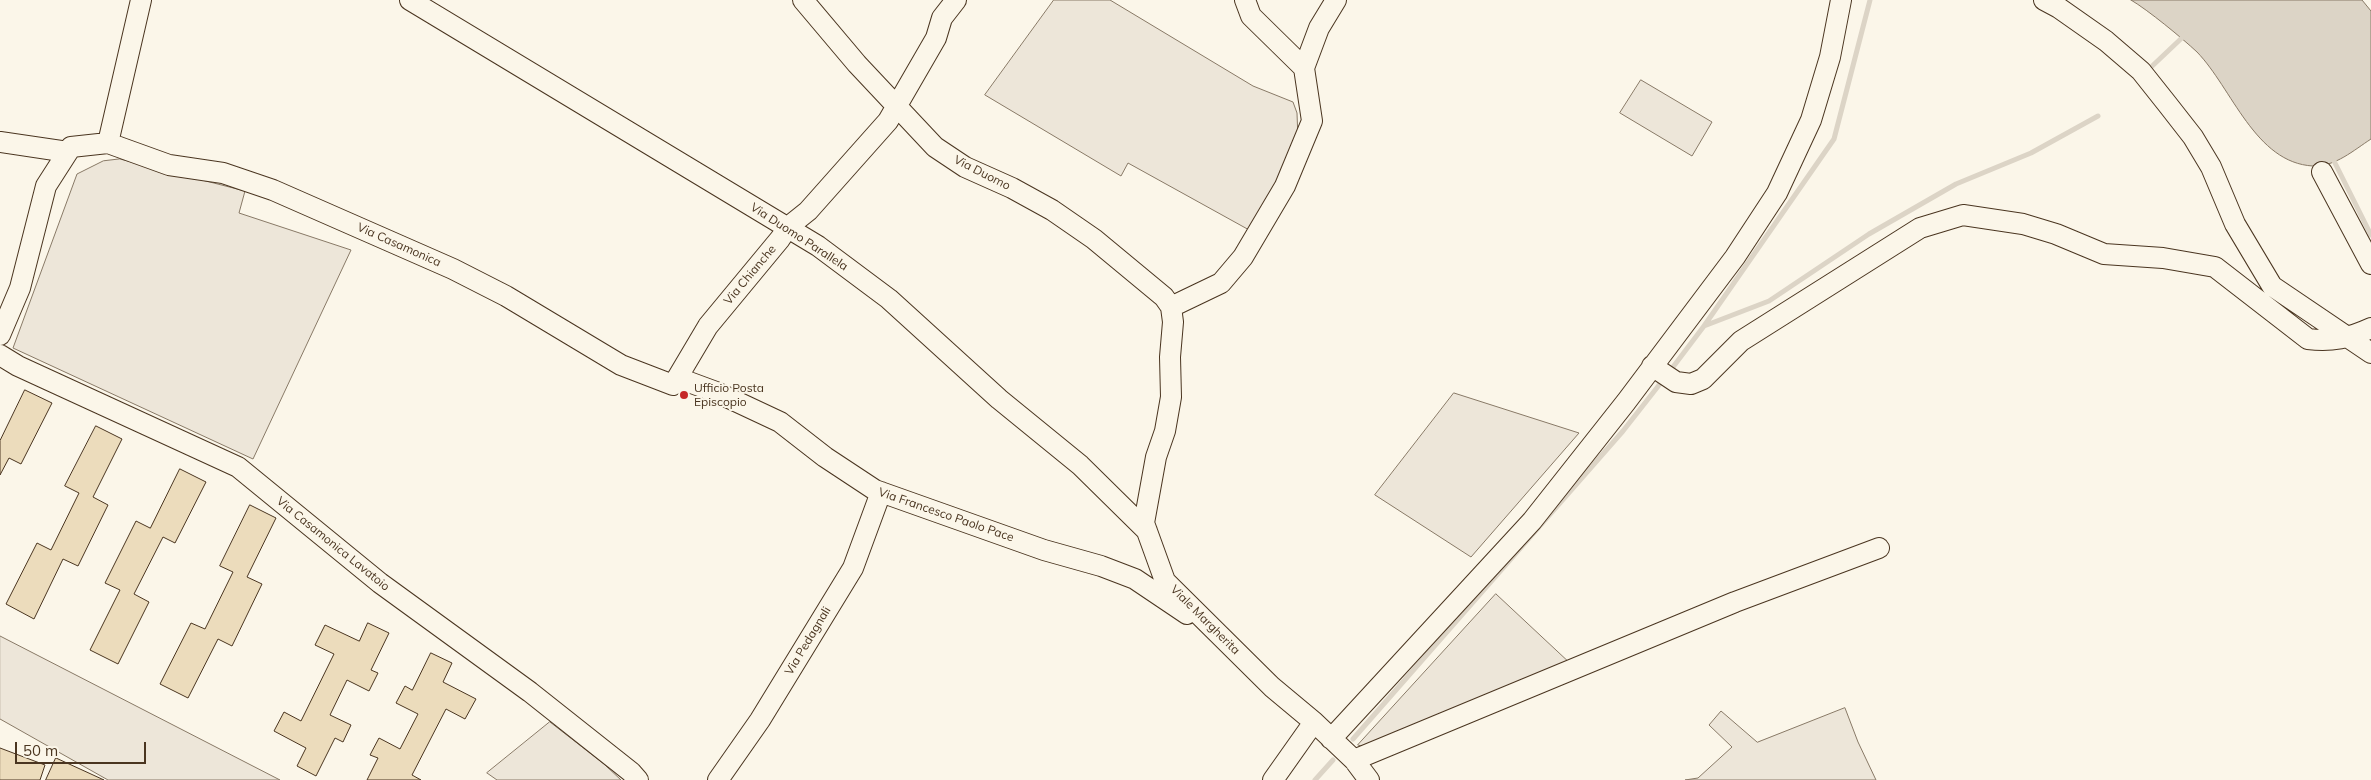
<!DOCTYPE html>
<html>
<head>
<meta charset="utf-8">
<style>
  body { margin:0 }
  #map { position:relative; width:2371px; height:780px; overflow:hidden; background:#fbf6e9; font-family:Mulish,sans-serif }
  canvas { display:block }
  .scale { position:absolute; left:15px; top:742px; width:131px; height:22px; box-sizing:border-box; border:2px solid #4a3520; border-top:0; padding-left:6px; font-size:15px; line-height:18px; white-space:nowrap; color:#4a3520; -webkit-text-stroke:4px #fbf6e9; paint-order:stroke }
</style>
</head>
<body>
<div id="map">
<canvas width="2371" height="780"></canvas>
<div class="scale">50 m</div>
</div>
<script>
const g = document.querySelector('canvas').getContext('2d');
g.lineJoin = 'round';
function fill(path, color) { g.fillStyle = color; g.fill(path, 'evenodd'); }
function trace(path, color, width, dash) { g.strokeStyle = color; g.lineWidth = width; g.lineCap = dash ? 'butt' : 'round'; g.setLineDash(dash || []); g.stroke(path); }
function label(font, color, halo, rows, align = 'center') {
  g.font = font + ' Mulish,sans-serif'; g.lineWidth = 4; g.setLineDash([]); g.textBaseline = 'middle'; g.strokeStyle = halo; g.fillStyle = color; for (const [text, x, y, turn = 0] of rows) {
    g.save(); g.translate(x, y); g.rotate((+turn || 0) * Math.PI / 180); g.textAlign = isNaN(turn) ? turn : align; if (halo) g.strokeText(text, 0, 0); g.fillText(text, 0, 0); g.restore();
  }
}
const green = new Path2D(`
  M1054,0H1110L1253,86L1293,102L1297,113L1298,140L1251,231L1128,163L1121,176L985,95Z
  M1641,80L1712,122L1692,156L1620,113Z
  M120,159L245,191L239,213L351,250L253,459L13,348L77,174L103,161Z
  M1454,393L1579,433L1471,557L1375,495Z
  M1496,594L1572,665L1367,748L1358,745Z
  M0,636L280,780H108L0,719Z
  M1845,708L1858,742L1876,780H1685L1698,778L1732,747L1709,725L1721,711L1757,742Z
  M550,722L604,764L621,780H497L487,773Z`);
fill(green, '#ede6d9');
trace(green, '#887966', 1);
const water = new Path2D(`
  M2131,0H2362L2371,11V139C2354,150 2335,167 2313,166C2255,163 2232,88 2197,52C2182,38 2148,10 2131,0Z`);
fill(water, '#dcd4c6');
trace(water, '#887966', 1);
trace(new Path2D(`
  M2148,70L2186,34
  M2332,157L2371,235
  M1704,326L1834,139L1870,0
  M1670,371L1704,326L1769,301L1869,234L1956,184L2031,153L2098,116
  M1353,739L1623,431L1663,380
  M1315,780L1333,760`), '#dcd4c6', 5);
const building = new Path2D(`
  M25,390L52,403L21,464L9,458L0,475V441Z
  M96,426L122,439L93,497L108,505L78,566L63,559L34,619L6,604L37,543L51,550L79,493L65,486Z
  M180,469L206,482L175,543L163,537L134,594L149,602L118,664L90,650L120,590L105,583L136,521L150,528Z
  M250,505L276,518L247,577L262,584L232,646L218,639L188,698L160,684L191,623L205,629L233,572L220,566Z
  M368,623L389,633L371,670L378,673L369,691L347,680L330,715L351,725L343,742L335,738L316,776L297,766L306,748L274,731L284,712L301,721L334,654L315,645L325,625L359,641Z
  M431,653L452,663L443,682L476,699L465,719L446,709L412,775L421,780H367L378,758L370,755L379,738L400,749L418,714L396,703L405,686L412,690Z
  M0,748L45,765L40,780H0Z
  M56,758L104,780H46Z`);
fill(building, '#ecdcbc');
trace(building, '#4a3520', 1);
const minor = new Path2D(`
  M410,0L818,246L889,299L999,399L1080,465L1147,531
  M803,0L857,64L935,147L965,167L1012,188L1052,210L1094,239L1164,297L1171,307L1173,322L1170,357L1171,397L1165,431L1156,457L1144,523L1165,581L1272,687L1314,722L1354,760L1369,780
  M2044,0L2059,8L2106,41L2141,71L2168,105L2193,137L2211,167L2235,224L2272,286L2371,353
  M1304,68L1319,28L1336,0
  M0,142L68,152
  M108,143L169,165L223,173L273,190L453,269L506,296L621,365L673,385L708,326L780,239L788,227L808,211L888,121L936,38L942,18L956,0
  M2322,172L2371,264
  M1171,307L1221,283L1243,257L1285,186L1312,121L1304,68L1251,16L1245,0
  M0,335L20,288L46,186L71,147L108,143L141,0
  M0,355L18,366L238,467L380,583L530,692L631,772L638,780
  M1652,366L1676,382L1691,384L1703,379L1741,341L1920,228L1963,215L2023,224L2056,234L2104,254L2163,258L2215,267L2308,339C2332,342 2349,338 2371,328
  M678,378L716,392L780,422L825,457L875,490L1044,550L1101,566L1135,579L1187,614
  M1331,739L1532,521L1626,402L1735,257L1777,193L1811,120L1830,57L1841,0
  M1354,760L1735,602L1879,548
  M718,780L760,720L853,568L881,492
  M1273,780L1314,722`);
trace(minor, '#4a3520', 22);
trace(minor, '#fbf6e9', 20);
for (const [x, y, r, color] of [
  [684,395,5,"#c62828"]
]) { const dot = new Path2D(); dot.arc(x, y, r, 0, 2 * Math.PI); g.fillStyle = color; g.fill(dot); trace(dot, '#fbf6e9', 2); }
label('12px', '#4a3520', '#fbf6e9', [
  ["Via Duomo",982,173,27],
  ["Via Duomo Parallela",799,237,33],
  ["Via Casamonica",399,245,24],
  ["Via Chianche",750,275,-50],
  ["Via Francesco Paolo Pace",946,515,19],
  ["Via Casamonica Lavatoio",333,544,39],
  ["Viale Margherita",1205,620,45],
  ["Via Pedagnali",808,641,-59]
]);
label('12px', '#4a3520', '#fbf6e9', [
  ["Ufficio Posta",694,388],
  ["Episcopio",694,402]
], 'left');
</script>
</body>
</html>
